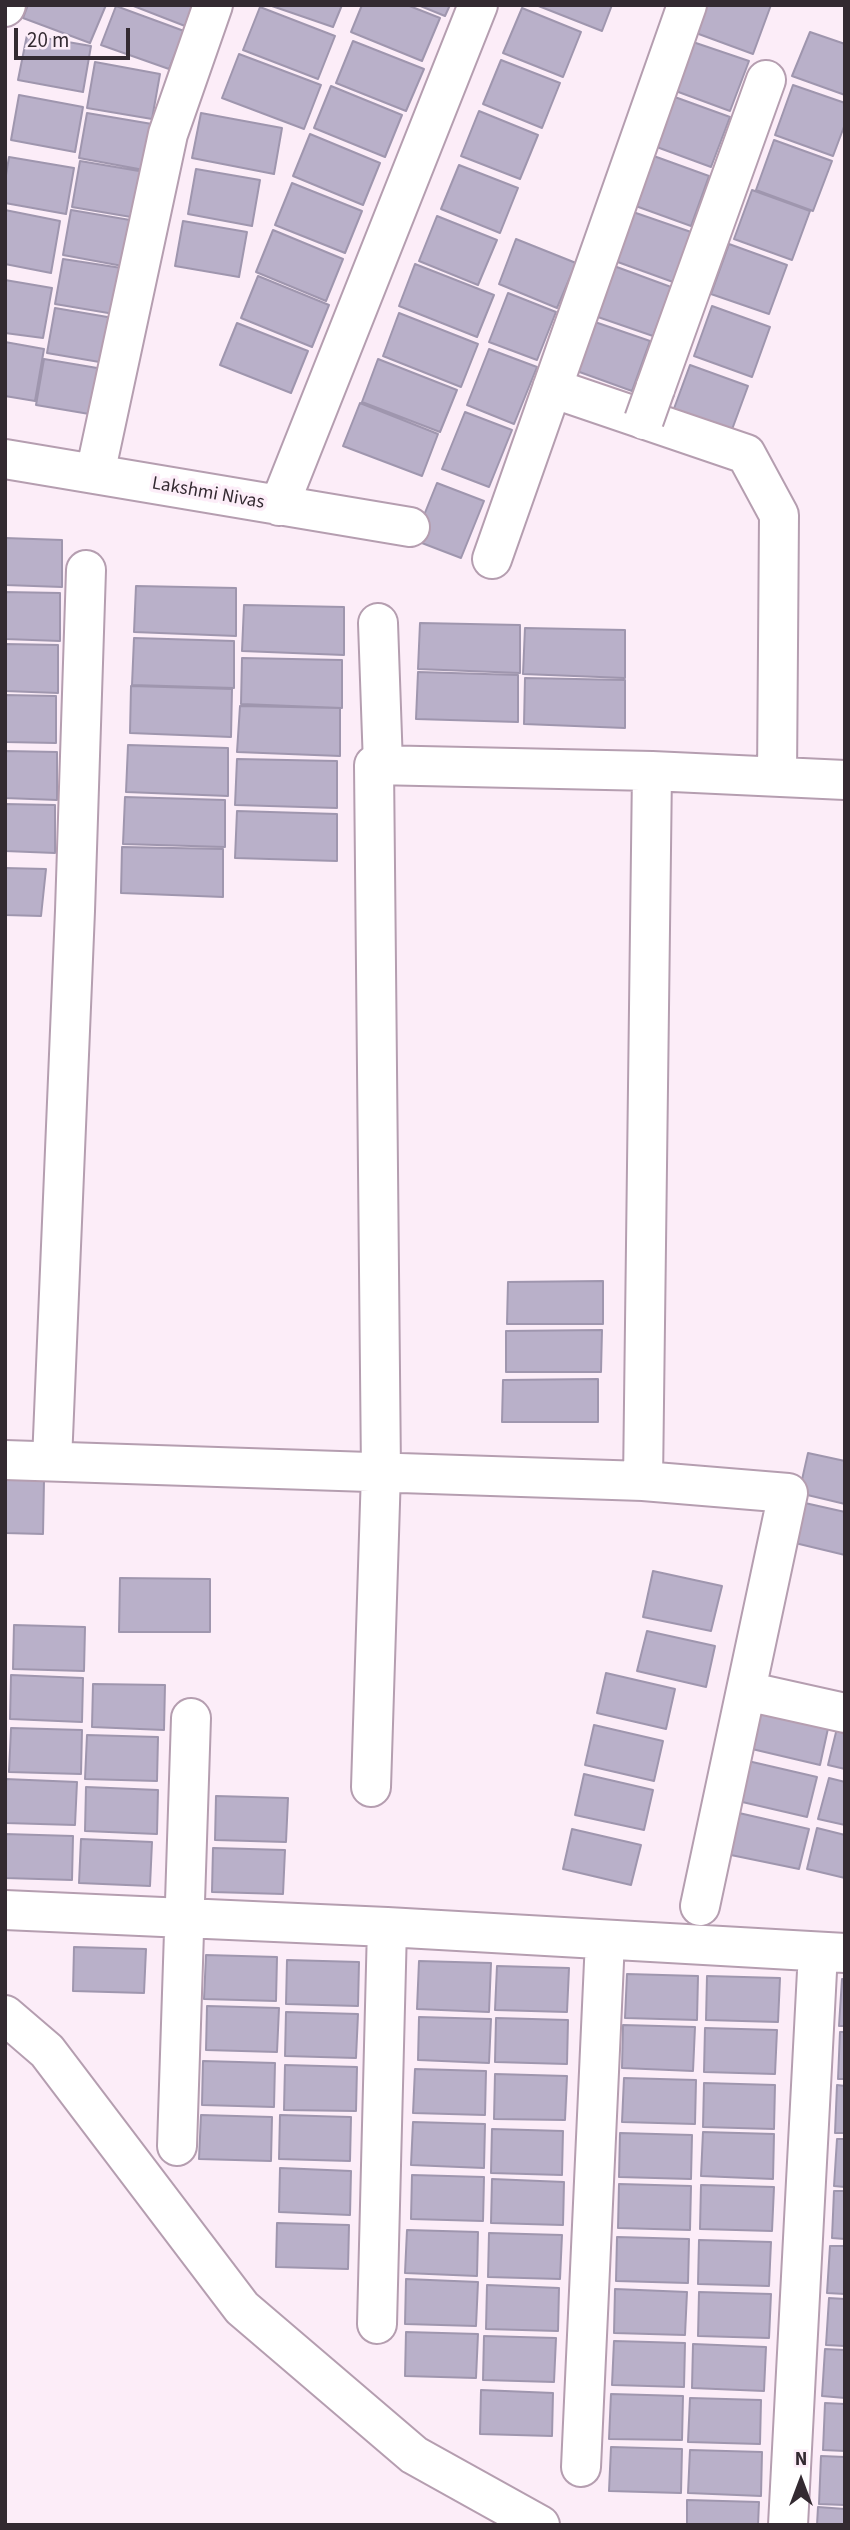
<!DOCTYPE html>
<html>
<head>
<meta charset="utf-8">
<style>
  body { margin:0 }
  #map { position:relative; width:850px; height:2530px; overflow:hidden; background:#fcedf8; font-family:"Source Sans 3",sans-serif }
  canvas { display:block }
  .frame { position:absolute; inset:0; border:7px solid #332a31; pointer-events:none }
  .north { position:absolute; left:766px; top:2446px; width:70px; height:70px; -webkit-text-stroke:5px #fcedf8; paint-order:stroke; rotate:0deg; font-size:19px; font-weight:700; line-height:28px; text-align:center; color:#332a31 }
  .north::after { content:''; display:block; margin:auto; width:24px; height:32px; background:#332a31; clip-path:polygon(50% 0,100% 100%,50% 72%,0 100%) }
  .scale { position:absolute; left:14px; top:28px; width:116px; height:32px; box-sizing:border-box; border:4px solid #332a31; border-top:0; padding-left:9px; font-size:21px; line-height:24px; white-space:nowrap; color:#332a31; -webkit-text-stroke:5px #fcedf8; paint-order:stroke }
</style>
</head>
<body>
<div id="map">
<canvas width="850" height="2530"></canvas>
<div class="frame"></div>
<div class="north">N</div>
<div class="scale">20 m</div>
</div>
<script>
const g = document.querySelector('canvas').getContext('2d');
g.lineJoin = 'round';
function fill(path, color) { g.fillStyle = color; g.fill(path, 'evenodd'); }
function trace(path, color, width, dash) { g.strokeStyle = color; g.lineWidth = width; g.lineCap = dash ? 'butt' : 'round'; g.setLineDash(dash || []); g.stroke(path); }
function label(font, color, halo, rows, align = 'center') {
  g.font = font + ' "Source Sans 3",sans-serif'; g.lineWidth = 7; g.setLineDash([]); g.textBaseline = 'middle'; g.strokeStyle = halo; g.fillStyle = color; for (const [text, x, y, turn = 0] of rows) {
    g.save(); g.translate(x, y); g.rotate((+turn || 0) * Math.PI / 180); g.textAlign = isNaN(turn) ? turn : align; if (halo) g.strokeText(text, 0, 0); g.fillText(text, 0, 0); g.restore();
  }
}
const building = new Path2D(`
  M28,5H106L90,43L23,18Z
  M131,5H193L185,26Z
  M269,5H342L333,27Z
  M362,5H407L440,18L422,61L351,32Z
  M418,5H450L445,16Z
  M536,5H612L602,31Z
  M706,5H771L753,54L696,33Z
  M116,6L184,31L169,69L101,45Z
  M260,7L335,36L318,79L243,50Z
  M522,8L581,32L563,77L503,53Z
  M810,32L845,44V95L792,76Z
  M27,35L91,46L83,92L18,80Z
  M353,41L424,69L406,111L336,83Z
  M690,41L749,61L730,111L673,90Z
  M239,54L321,85L304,129L222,98Z
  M501,60L560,83L542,128L483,104Z
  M95,62L160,74L152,119L87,108Z
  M793,85L845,103V124L833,156L775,135Z
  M331,86L402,115L385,157L314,128Z
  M19,95L83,107L75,152L11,140Z
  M672,96L730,117L711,167L654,146Z
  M479,111L538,135L520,179L461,156Z
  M87,113L152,124L144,170L79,158Z
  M201,113L282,128L274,174L192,158Z
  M310,134L380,163L363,205L293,176Z
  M774,140L832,161L813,211L756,190Z
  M651,155L709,176L691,226L633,205Z
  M9,157L74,168L66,214L5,203V181Z
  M80,161L145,172L137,218L72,207Z
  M459,165L518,188L500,233L441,209Z
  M196,169L260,180L252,226L188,214Z
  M292,183L362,211L345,253L275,225Z
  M752,190L810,211L792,260L734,239Z
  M5,210L60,221L51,273L5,264Z
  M71,210L136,221L128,267L63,255Z
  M633,212L691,232L673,282L615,261Z
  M437,216L497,240L478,285L419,261Z
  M183,221L247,232L239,277L175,266Z
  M273,230L343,259L326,301L256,272Z
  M516,239L576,263L557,308L499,284Z
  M729,244L787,265L769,314L711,294Z
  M63,259L128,269L120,315L55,304Z
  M415,264L494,295L477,337L399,306Z
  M614,266L671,287L653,336L595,316Z
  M258,276L329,305L312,347L241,318Z
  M5,280L52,288L43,338L5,333Z
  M508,293L556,312L537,360L489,342Z
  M712,306L770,327L752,377L694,356Z
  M55,308L119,319L111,364L47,353Z
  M399,313L478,344L461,387L383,356Z
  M592,321L650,341L632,391L574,370Z
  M237,323L308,351L291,393L220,365Z
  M5,342L44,349L35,401L5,396Z
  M489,349L537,367L514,424L467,405Z
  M44,359L109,370L101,416L36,405Z
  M378,359L457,390L440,432L362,402Z
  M690,365L748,386L730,435L672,414Z
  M360,403L438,434L422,476L343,446Z
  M465,412L512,430L489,487L442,469Z
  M437,483L484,501L461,558L414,540Z
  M5,538L62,540V587L5,585Z
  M136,586L236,588V636L134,632Z
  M5,592L60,593V641L5,639Z
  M244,605L344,607V655L242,651Z
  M420,623L520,625V673L418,669Z
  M525,628L625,630V678L523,674Z
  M134,638L234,641V688L132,685Z
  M5,644L58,645V693L5,691Z
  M242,658L342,660V708L241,704Z
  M418,672L518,675V722L416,719Z
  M525,678L625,680V728L524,724Z
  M131,686L232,689L231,737L130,733Z
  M5,695L56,696V743L5,742Z
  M240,706L340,708V756L237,752Z
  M128,745L228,748V796L126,792Z
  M5,751L57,752V800L5,798Z
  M237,759L337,761V808L235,805Z
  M125,797L225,800V847L123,844Z
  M5,804L55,805V853L5,851Z
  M237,811L337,814V861L235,858Z
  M122,847L223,849V897L121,893Z
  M5,868L46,869L41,916L5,915Z
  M603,1281V1324H507L508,1282Z
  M602,1330L601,1372H506V1331Z
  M598,1379V1422H502L503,1380Z
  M808,1453L845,1461V1504L799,1493Z
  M5,1479L44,1480L43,1534L5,1533Z
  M805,1503L845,1512V1555L795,1543Z
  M653,1571L722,1586L711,1631L643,1617Z
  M120,1578L210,1579V1632H119Z
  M14,1625L85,1627L84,1671L13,1669Z
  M647,1631L715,1646L706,1687L637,1671Z
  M606,1673L675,1689L666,1729L597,1713Z
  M11,1675L83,1678L82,1722L10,1719Z
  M93,1684L165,1685L164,1730L92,1727Z
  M761,1708L829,1724L820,1765L752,1749Z
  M838,1724L845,1726V1769L828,1765Z
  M594,1725L663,1741L654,1781L585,1765Z
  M11,1728L82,1730L81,1774L9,1772Z
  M87,1735L158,1737L157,1781L85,1779Z
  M748,1761L817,1777L807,1817L738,1801Z
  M584,1774L653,1790L644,1830L575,1815Z
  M829,1778L845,1782V1825L818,1819Z
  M5,1779L77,1782L75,1825L5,1823Z
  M86,1787L158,1790L157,1834L85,1831Z
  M216,1796L288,1798L286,1842L215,1840Z
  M739,1813L809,1829L799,1869L726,1854Z
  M817,1828L845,1835V1878L807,1869Z
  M572,1829L641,1845L631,1885L563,1869Z
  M5,1834L73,1836L72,1880L5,1878Z
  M81,1839L152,1842L150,1886L79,1883Z
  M213,1848L285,1850L283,1894L212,1892Z
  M74,1947L146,1949L144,1993L73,1991Z
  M206,1955L277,1957L276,2001L204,1999Z
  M287,1960L359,1962L358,2006L286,2004Z
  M419,1961L491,1963L489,2012L417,2009Z
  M497,1966L569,1968L567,2012L495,2010Z
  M627,1974L698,1976L697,2020L625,2018Z
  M707,1976L780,1978L778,2022L706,2020Z
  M842,1979H845V2026H839Z
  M207,2006L279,2008L277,2052L206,2050Z
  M286,2012L358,2014L356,2058L285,2056Z
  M419,2017L491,2019L489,2063L418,2060Z
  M496,2018L568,2020L567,2064L495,2062Z
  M623,2025L695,2027L693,2071L622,2068Z
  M705,2028L777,2030L775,2074L704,2072Z
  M840,2032H845V2079H838Z
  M203,2061L275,2063L274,2107L202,2105Z
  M285,2065L357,2067L356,2111L284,2110Z
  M415,2069L486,2071L485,2115L413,2113Z
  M495,2074L567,2076L565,2120L494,2119Z
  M624,2078L696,2080L695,2124L622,2122Z
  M704,2083L775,2085L774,2129L703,2127Z
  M837,2085L845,2086V2133H835Z
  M201,2115L272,2117L271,2161L199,2159Z
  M280,2115L351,2117L350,2161L279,2159Z
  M413,2122L485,2124L484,2168L411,2165Z
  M492,2129L563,2131L562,2175L491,2173Z
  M703,2132L774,2134L773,2179L701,2176Z
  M620,2133L692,2135L691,2179L619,2177Z
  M837,2139H845V2187L834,2186Z
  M280,2168L351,2171L350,2215L279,2212Z
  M412,2175L484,2177L483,2221L411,2219Z
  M492,2179L564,2182L563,2225L491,2223Z
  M619,2184L691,2186L690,2230L618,2228Z
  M701,2185L774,2187L772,2231L700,2229Z
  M834,2191H845V2239L832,2238Z
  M277,2223L349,2225L348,2269L276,2267Z
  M407,2230L478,2232L477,2276L405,2273Z
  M489,2233L562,2235L560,2279L488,2277Z
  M617,2237L689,2239L688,2283L616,2281Z
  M699,2240L771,2242L769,2286L698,2284Z
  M830,2246H845V2294L827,2293Z
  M406,2279L478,2282L476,2326L405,2324Z
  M487,2285L559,2288L558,2331L486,2329Z
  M615,2289L687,2292L685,2335L614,2333Z
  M699,2292L771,2294L769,2338L698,2336Z
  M829,2298L845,2299V2346L826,2345Z
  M406,2332L478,2334L476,2378L405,2376Z
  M484,2336L556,2338L554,2382L483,2380Z
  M614,2341L685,2343L684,2387L612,2385Z
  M693,2344L766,2347L764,2391L692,2388Z
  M825,2349L845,2350V2398L822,2396Z
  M481,2390L553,2393L552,2436L480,2434Z
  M611,2394L683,2396L682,2440L609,2439Z
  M690,2398L761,2400L760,2444L688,2442Z
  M825,2403L845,2404V2451L823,2450Z
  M611,2447L682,2449L681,2493L609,2491Z
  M690,2450L762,2452L761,2496L688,2493Z
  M821,2456L845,2457V2505L819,2504Z
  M687,2500L759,2502L758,2525H687Z
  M818,2507L845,2509V2525H817Z`);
fill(building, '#b9b0c9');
trace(building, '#9f96ae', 2);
const minor = new Path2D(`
  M5,7L6,5
  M552,388L746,454L779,515L777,777
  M655,389L766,80
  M5,459L410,527
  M95,474L168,134L213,5
  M279,506L478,5
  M492,559L687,5
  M378,623L383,765
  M5,1460L643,1481L652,771
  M52,1461L75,911L86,570
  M643,1481L788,1493L700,1906
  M746,1691L845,1713
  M371,1787L381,1472L374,765L652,771L845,780
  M5,1910L387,1927L377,2324
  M387,1927L845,1953
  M5,2015L47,2051L242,2308L414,2455L540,2525
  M177,2146L191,1718
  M581,2467L605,1940
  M788,2525L818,1952`);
trace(minor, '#b59eb0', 42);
trace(minor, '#fff', 38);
const minorBridge = new Path2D(`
  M644,420L655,389`);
trace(minorBridge, '#b59eb0', 42, []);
trace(minorBridge, '#fff', 38);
label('19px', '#332a31', '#fcedf8', [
  ["Lakshmi Nivas",208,494,10]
]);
</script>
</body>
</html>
